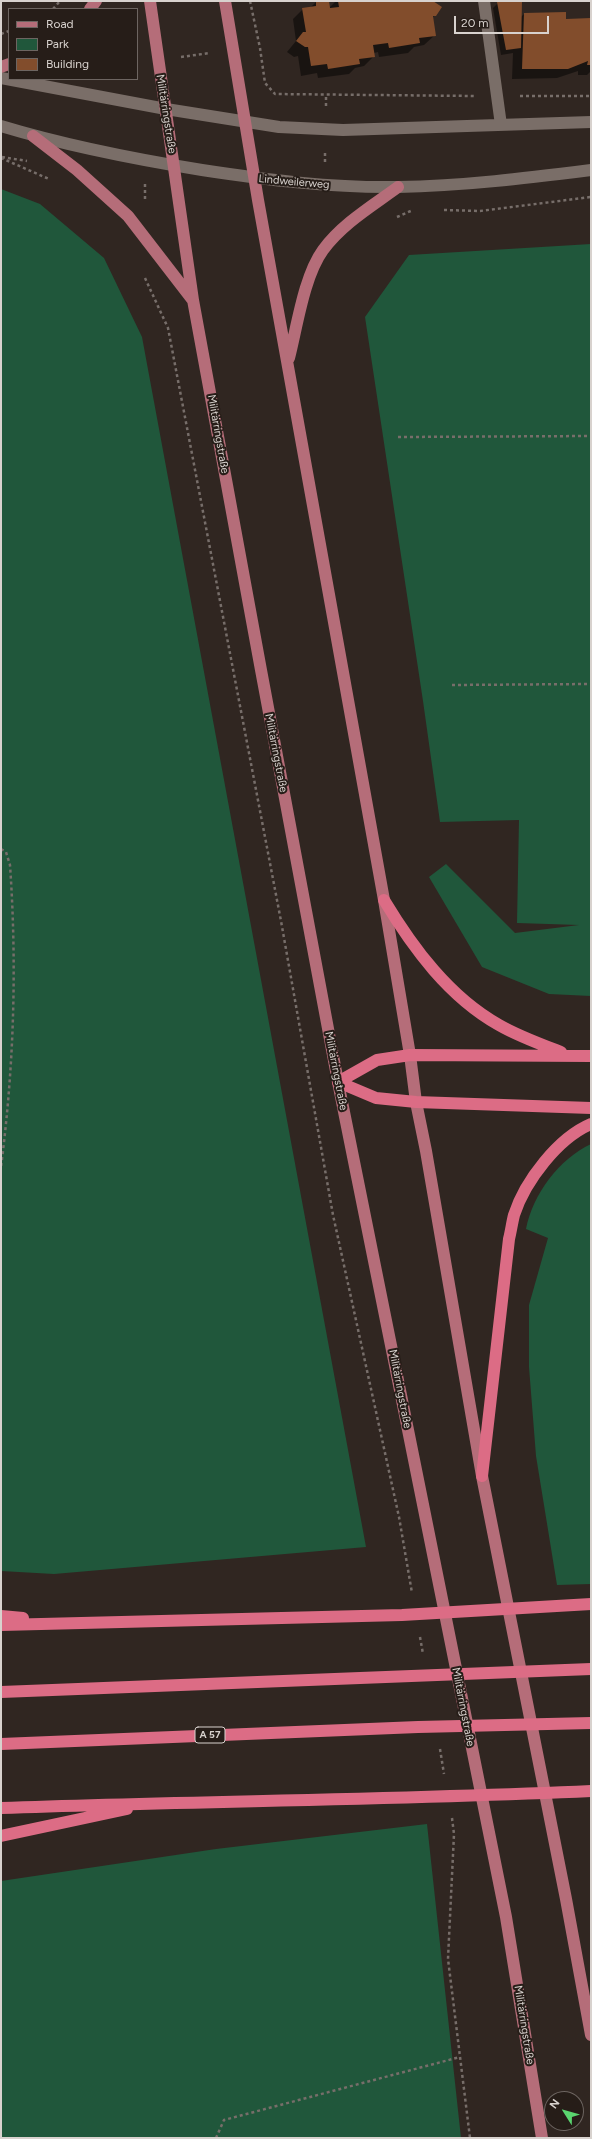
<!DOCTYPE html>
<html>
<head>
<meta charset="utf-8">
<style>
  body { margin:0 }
  #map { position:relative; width:592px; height:2139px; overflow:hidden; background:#302621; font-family:Figtree,sans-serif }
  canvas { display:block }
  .frame { position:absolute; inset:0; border:2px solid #d8d2ce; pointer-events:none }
  .legend { position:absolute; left:8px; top:8px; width:130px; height:72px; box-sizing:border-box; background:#261d18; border:1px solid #6d6561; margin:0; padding:5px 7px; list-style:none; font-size:12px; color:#d8d2ce }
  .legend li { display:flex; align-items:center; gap:8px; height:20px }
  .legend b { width:20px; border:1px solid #6d6561 }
  .north { position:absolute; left:544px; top:2091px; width:40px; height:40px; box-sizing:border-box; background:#261d18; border:1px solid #6d6561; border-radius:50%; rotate:307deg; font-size:11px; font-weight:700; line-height:16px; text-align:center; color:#d8d2ce }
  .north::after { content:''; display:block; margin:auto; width:14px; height:18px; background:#5ad56f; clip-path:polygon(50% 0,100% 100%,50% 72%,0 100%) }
  .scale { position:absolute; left:454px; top:16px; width:95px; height:18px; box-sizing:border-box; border:2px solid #d8d2ce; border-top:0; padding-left:5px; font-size:12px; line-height:14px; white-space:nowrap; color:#d8d2ce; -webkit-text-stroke:3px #261d18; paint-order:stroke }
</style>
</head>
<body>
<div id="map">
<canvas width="592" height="2139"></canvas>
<div class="frame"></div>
<ul class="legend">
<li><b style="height:5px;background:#b56d79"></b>Road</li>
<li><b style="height:11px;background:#20573b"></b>Park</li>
<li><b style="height:11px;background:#824d2c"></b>Building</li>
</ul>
<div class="north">N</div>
<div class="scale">20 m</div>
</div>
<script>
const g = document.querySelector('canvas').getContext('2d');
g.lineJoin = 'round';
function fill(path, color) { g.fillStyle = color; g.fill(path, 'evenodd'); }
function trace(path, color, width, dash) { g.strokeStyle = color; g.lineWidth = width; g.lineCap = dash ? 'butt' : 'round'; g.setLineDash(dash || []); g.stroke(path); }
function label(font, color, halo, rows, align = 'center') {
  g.font = font + ' Figtree,sans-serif'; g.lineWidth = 4; g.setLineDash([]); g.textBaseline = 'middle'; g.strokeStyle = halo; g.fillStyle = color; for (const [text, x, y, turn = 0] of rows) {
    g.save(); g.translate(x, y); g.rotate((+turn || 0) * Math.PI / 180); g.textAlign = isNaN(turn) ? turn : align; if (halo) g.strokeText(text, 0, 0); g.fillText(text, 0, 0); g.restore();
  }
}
fill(new Path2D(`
  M1,189L40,204L104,258L142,337L366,1547L54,1574L1,1571Z
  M591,244V996L549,994L482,967L429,877L446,864L515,933L579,925L517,923L519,820L440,822L423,701L365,317L409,255Z
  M591,1144V1584L557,1585L536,1456L529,1367V1305L548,1238L526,1229C533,1194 559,1159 591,1144Z
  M427,1824L461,2138H1V1881L216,1849Z`), '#20573b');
fill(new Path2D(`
  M328,1L329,8L336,1H429L435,15L432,18L435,35L424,45L414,47L408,53L379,57L378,52L374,53V56L364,66L355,68L349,74L318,78L317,73L301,76L298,56L294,57L287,52L296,41L293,19L303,9L310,8L316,2Z
  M498,3L520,18L524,14L565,20L591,19V71L587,75H578V71L557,78L512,79L513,53L501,55L493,8Z`), '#0007');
fill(new Path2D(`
  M316,1H329L330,8L339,7L338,1H433L442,7L436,16H433L436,36L419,38L420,43L389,48L388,43L373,45L375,57L359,59L360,64L328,69L327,64L311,66L308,47H305L296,41L303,32H306L302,8L316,6Z
  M506,1H522L521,48L506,50L497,2Z
  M566,12V19L591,18V65H587L588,61L568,69H522L524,13Z`), '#824d2c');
trace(new Path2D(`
  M250,1L260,48L265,83L275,94L475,96
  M53,9L60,1
  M1,34L9,31
  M181,57L210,53
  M520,96H591
  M326,106V96
  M2,157L27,161
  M1,158L49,179
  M325,162V151
  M145,184V201
  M444,210L480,211L591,197
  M397,217L413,210
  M145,278L168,328L281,921L333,1215L399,1517L412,1593
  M398,437L591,436
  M452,685L591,684
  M1,849L6,852L10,865C17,966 14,1066 1,1167
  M420,1637L423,1654
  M440,1749L444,1774
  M452,1818L454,1834L448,1959L470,2138
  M216,2138L224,2120L460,2057`), '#776e6a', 2.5, [3, 3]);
trace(new Path2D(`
  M484,1L501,125
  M1,78L166,109L279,127L343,130L591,122
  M1,126C67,146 134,159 202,170C267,180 332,188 398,187C463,186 527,178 591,170`), '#7a6e68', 12);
trace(new Path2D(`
  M150,1L193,300L261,670L338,1082L506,1917L542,2138
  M225,1L258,200L384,900L410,1055L416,1102L426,1151L482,1476L566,1899L591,2035
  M90,9L96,1
  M1,67L9,64
  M33,136L77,170L128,216L192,299
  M289,358C297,327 304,276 323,250C342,224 372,206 398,187`), '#b56d79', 12);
trace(new Path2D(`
  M384,900C413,948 449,997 499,1025C518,1036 540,1044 561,1052
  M338,1082L377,1060L410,1055L591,1056
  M338,1082L376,1098L416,1102L591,1108
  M482,1476L509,1239C511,1231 512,1223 514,1215C525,1181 558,1138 591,1124
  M1,1616L23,1618
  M1,1625L402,1615L591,1604
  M1,1692L591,1669
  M1,1744L418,1727L591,1723
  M1,1808C198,1801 394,1800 591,1791
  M1,1836L127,1809`), '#dc6c85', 12);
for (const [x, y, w] of [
  [210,1735,30]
]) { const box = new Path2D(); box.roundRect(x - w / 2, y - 8, w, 16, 3); g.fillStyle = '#261d18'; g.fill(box); trace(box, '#d8d2ce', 1); }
label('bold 10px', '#d8d2ce', null, [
  ["A 57",210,1735]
]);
label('11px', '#d8d2ce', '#261d18', [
  ["Militärringstraße",166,114,81],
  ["Lindweilerweg",294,182,5],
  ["Militärringstraße",218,434,80],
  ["Militärringstraße",276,753,79],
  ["Militärringstraße",336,1071,79],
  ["Militärringstraße",400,1389,79],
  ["Militärringstraße",463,1707,79],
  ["Militärringstraße",524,2025,81]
]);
</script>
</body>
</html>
